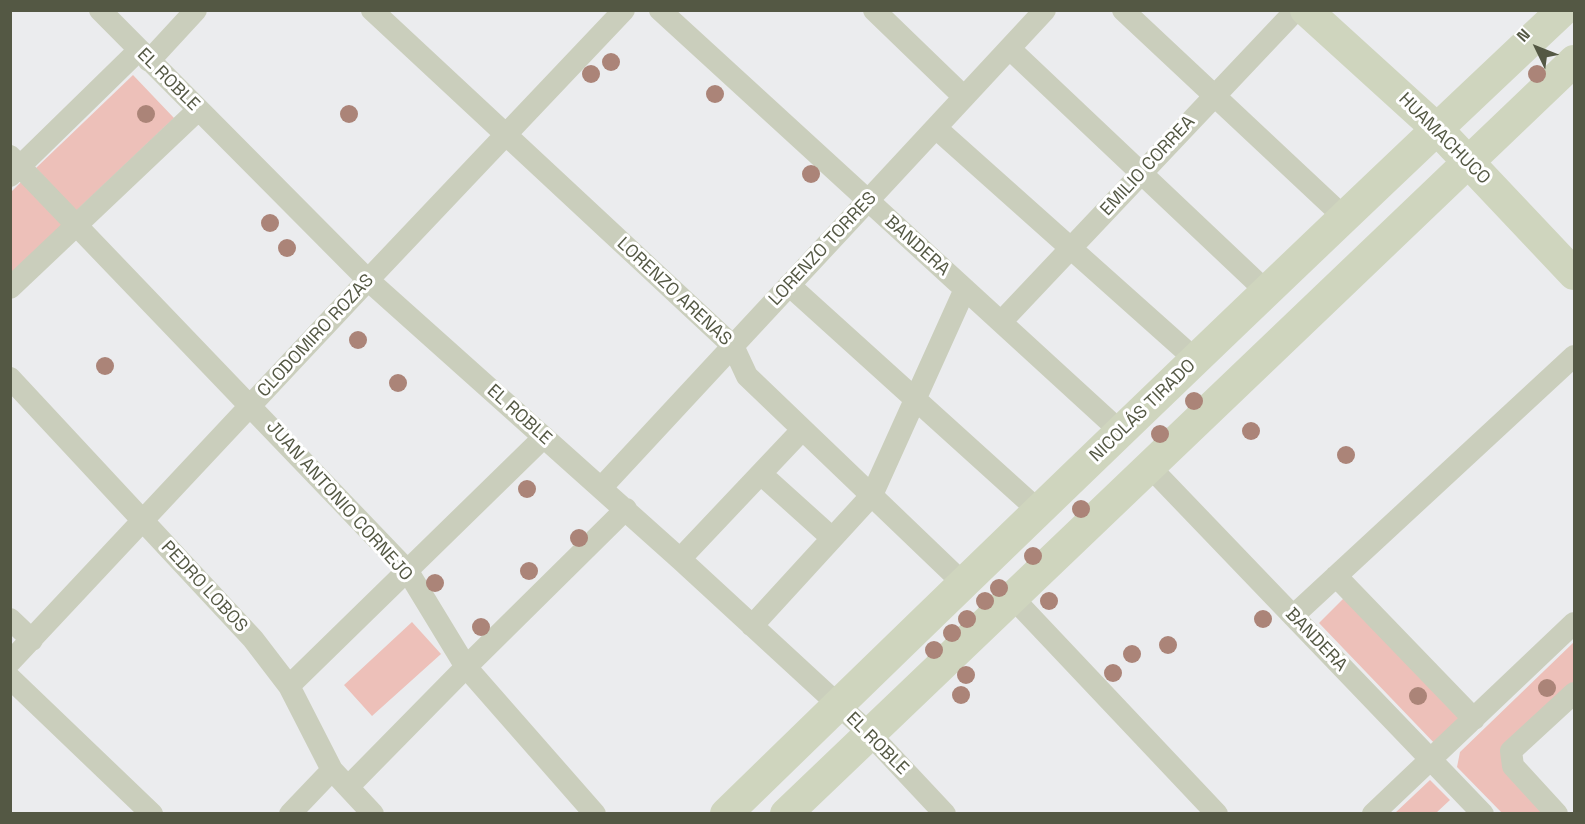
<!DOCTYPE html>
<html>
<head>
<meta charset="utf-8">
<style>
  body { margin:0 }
  #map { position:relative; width:1585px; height:824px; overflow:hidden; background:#ebecee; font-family:"Space Grotesk",sans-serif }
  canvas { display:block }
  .frame { position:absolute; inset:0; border:12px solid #545844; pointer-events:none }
  .north { position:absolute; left:1507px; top:18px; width:60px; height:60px; -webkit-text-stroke:4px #fff; paint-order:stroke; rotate:313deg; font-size:16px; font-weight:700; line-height:24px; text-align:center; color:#545844 }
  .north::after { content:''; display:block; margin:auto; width:21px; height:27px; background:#545844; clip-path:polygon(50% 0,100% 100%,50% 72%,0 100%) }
</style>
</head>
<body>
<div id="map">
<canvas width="1585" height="824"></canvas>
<div class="frame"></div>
<div class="north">N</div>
</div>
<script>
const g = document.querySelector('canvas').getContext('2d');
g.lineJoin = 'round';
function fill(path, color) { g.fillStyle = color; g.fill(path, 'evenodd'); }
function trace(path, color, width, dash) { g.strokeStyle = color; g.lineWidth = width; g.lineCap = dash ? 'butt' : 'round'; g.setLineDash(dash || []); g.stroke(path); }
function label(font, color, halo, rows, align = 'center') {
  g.font = font + ' "Space Grotesk",sans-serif'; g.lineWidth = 6; g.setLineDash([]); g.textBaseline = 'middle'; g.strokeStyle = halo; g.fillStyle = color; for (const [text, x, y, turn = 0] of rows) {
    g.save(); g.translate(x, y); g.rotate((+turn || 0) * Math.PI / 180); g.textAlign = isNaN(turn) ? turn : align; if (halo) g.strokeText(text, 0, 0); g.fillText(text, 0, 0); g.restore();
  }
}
fill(new Path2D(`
  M133,75L174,118L76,211L36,168Z
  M21,182L62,225L11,274V192Z
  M1344,598L1462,721L1437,746L1319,623Z
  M412,622L441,654L372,716L344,685Z
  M1574,642V689L1502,756L1548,813H1502L1457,767L1460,752Z
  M1430,780L1450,800L1436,813H1395Z`), '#edc0b9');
trace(new Path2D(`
  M100,10L368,280L680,559L870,734L945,814
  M372,10L733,346L747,376L964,584
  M660,10L1121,432
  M874,10L964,97
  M1123,10L1345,218
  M1010,49L1267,292
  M149,61L196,10
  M936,128L1196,360
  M10,156L407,570L466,667L595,814
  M10,176L139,50
  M789,285L1039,511
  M10,288L198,110
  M1001,322L1296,10
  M10,378L253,639L289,686L332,770L373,814
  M1150,467L1483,814
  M761,474L832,538
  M601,488L1045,10
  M680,559L802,430
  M1336,576L1474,719
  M1012,597L1217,814
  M1293,616L1574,356
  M10,619L32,640
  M752,626L872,495L965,289
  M10,662L368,280L624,10
  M10,678L152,814
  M289,686L544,437
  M348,787L466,667L626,509
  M290,814L332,770
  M1373,814L1574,623
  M1557,814L1513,766L1511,751L1574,693`), '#cacebc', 22);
trace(new Path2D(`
  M1306,10L1437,129L1574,274
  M726,814C1003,544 1281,275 1563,10
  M786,814L1574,61`), '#cfd5be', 32);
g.fillStyle = '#ab8478';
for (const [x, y] of [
  [611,62],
  [591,74],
  [1537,74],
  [715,94],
  [146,114],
  [349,114],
  [811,174],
  [270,223],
  [287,248],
  [358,340],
  [105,366],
  [398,383],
  [1194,401],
  [1251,431],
  [1160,434],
  [1346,455],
  [527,489],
  [1081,509],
  [579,538],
  [1033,556],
  [529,571],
  [435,583],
  [999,588],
  [985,601],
  [1049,601],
  [967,619],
  [1263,619],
  [481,627],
  [952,633],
  [1168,645],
  [934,650],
  [1132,654],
  [1113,673],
  [966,675],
  [1547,688],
  [961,695],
  [1418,696]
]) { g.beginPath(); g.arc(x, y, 9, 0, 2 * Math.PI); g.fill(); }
label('18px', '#545844', '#fff', [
  ["EL ROBLE",168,80,45],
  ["HUAMACHUCO",1444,139,45],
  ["EMILIO CORREA",1148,166,-47],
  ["BANDERA",917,246,42],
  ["LORENZO TORRES",823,249,-47],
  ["LORENZO ARENAS",674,292,43],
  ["CLODOMIRO ROZAS",316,336,-47],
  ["NICOLÁS TIRADO",1143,411,-44],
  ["EL ROBLE",519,415,42],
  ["JUAN ANTONIO CORNEJO",339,501,48],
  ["PEDRO LOBOS",204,587,47],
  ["BANDERA",1316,640,46],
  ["EL ROBLE",877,744,45]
]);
</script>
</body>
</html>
